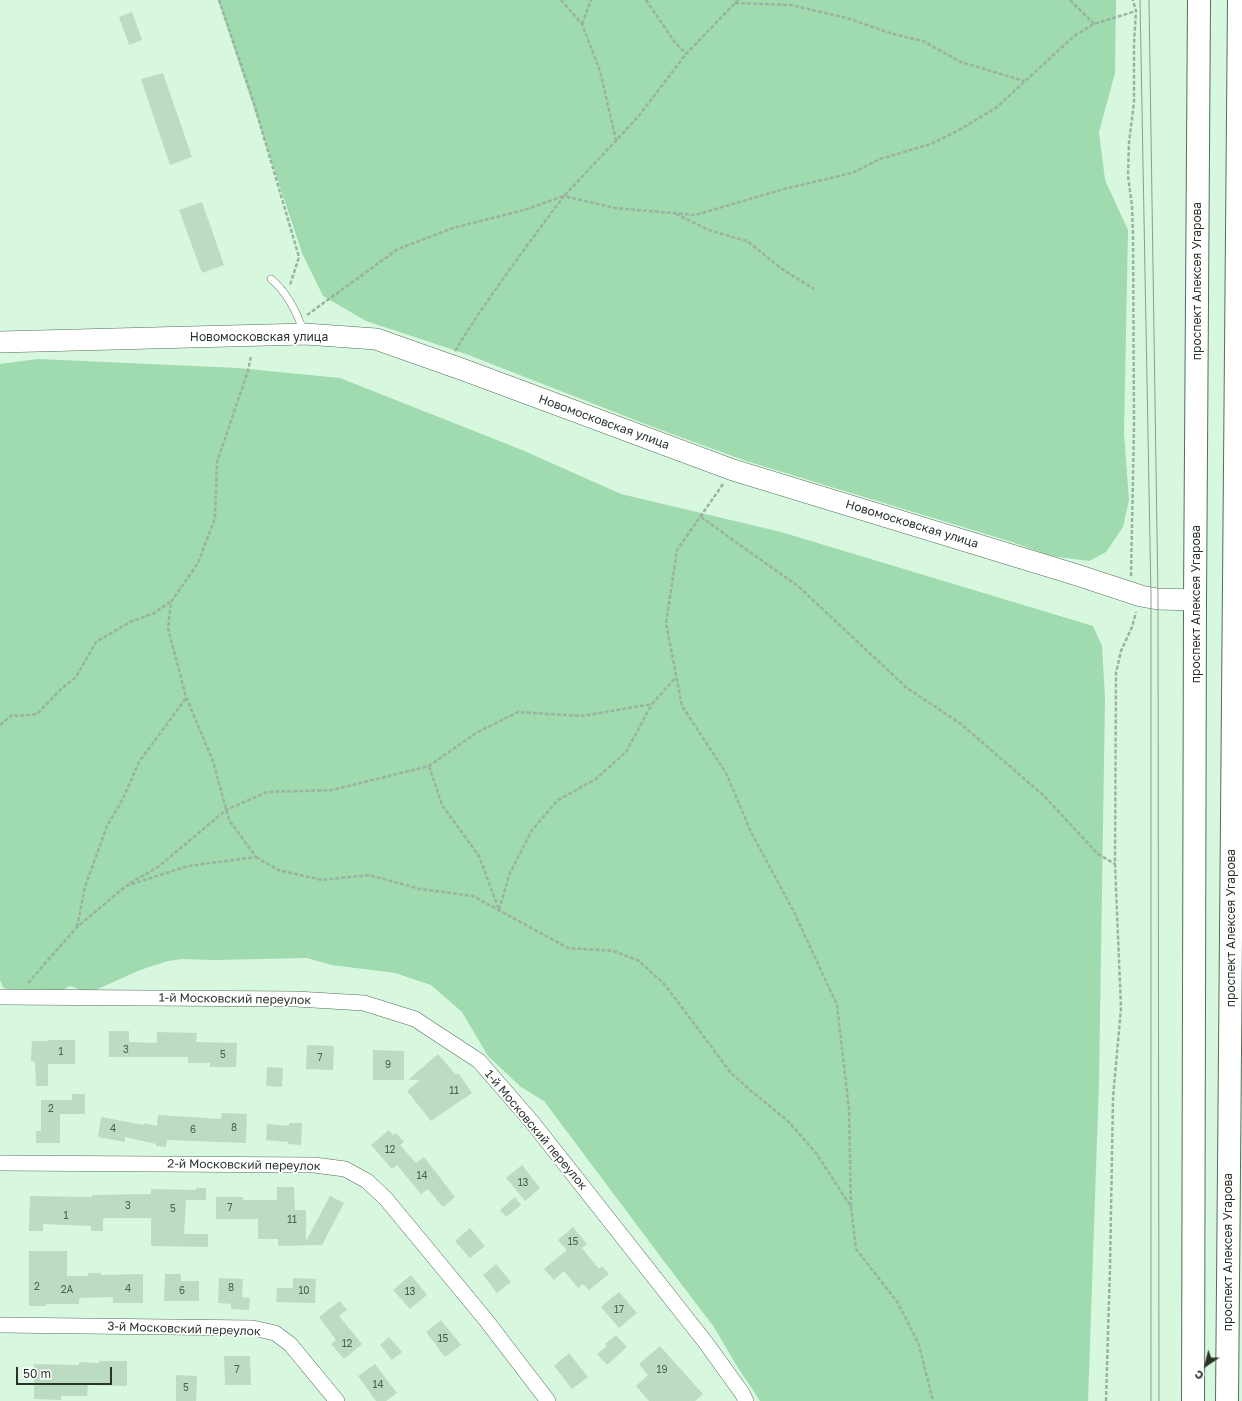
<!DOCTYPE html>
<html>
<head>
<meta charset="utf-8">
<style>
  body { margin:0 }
  #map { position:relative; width:1242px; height:1401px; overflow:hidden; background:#d7f7de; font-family:"Golos Text",sans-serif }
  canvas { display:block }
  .north { position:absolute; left:1186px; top:1345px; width:40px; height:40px; -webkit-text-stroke:3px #fff; paint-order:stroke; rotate:215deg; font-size:11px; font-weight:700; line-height:16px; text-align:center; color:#29352c }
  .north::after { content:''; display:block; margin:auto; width:14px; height:18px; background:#29352c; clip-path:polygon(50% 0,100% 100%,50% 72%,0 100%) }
  .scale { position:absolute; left:16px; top:1367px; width:96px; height:18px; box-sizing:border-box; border:2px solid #29352c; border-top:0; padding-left:5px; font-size:12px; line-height:14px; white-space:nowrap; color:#29352c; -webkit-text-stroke:3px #fff; paint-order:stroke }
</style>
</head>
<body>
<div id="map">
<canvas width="1242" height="1401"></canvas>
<div class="north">С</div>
<div class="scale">50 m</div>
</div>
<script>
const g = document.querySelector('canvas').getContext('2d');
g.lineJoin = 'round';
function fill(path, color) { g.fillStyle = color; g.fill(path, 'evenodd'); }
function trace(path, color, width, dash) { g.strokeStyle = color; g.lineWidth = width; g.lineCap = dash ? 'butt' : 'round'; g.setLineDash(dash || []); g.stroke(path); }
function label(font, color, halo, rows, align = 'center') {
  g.font = font + ' "Golos Text",sans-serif'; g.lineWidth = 3.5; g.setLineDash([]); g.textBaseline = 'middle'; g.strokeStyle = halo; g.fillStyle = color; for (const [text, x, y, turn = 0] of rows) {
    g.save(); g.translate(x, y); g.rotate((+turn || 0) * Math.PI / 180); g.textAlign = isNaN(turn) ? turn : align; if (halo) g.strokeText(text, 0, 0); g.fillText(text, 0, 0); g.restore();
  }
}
fill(new Path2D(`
  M218,0H1116L1115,73L1099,132L1105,180L1128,230L1124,433L1129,500L1123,527L1106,552L1089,561L1051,556L1012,542L746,461L653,427L466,354L366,321L323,296L302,253Z
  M38,359L238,368L340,378L522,450L621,494L781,532L1093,626L1102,646L1105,697L1099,1081L1088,1401H760L735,1363L714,1327L666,1264L544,1101L521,1087L488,1056L462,1012L431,985L395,973L332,965L307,958L214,960L182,959L168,961L140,970L89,993L70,986L57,993H13L3,987L0,980V364Z`), '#a0daaf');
fill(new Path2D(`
  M132,12L142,40L129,45L119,17Z
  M163,73L192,157L170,165L141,79Z
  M202,202L224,265L202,273L179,210Z
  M109,1031H129V1042L157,1043V1032L197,1033L196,1042L237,1043L236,1067H210V1063H188V1057H109Z
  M48,1040H75V1064H48V1086H36L35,1062L31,1061L32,1041H48Z
  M307,1045L334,1046L333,1070L306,1069Z
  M373,1050L404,1051V1080H373Z
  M438,1054L456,1075L458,1073L472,1093L431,1121L407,1091L420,1080H408Z
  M267,1067L283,1068L282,1087L266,1086Z
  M72,1094H85V1114H60V1143H36V1131H41V1100H72Z
  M222,1113L247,1114L246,1143L167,1140L166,1147L156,1146V1144L125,1137V1142L98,1137L101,1117L143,1125L144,1123L157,1126L158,1115L221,1119Z
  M289,1123H302L301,1145L288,1144V1142L266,1140L267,1124L289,1126Z
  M389,1130L393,1135L396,1133L404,1142L400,1145L416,1163L424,1157L455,1197L443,1207L428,1189L421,1194L397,1165L392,1169L371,1145Z
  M522,1165L540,1188L525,1201L506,1178Z
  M277,1187H294L295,1210H306V1241L330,1196L344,1203L322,1245L278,1246V1239H258V1219H216V1197H243V1200H277Z
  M196,1188H206V1200H186L184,1234H208V1247L151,1246V1218H103V1231H91V1226L43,1224V1231H29L30,1196L92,1197V1195L151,1194V1189L196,1190Z
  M515,1197L521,1205L506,1217L500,1210Z
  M573,1227L587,1244L582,1248L599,1269L602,1266L609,1274L589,1290L583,1284L578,1288L564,1271L554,1280L544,1269L567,1250L558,1240Z
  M470,1228L485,1246L470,1258L455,1241Z
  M29,1251H67V1276H88V1273H101V1275L143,1274V1303H113V1297L79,1298V1304H46V1306H29Z
  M496,1264L511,1282L497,1293L483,1275Z
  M165,1274H181V1281H199V1301H164Z
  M411,1275L427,1295L410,1309L393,1290Z
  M219,1278L243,1279L242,1297L250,1298L249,1310L231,1309V1304L218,1303Z
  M293,1278L316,1279L315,1303L276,1302L277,1288H293Z
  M619,1292L637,1313L619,1328L601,1307Z
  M340,1301L347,1310L339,1316L362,1344L344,1359L331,1344L336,1340L319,1317Z
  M441,1320L461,1345L445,1357L426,1332Z
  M616,1335L627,1347L607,1365L597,1354L607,1346L605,1344Z
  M389,1337L402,1352L392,1360L380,1345Z
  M660,1346L703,1394L695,1401H649L636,1386L648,1375L639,1364Z
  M569,1353L588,1377L572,1389L554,1366Z
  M224,1356H250L251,1385H225Z
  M99,1361H127V1386L88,1385L87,1396H61V1400L34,1399V1364L79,1365V1362L99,1363Z
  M375,1364L397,1393L386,1401H376L358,1376Z
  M176,1375L197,1376L196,1401H176Z`), '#bcdbc3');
const lane = new Path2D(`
  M271,279C288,293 297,312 304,333`);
const street = new Path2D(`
  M0,997L296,999L364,1003L415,1019L479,1061L532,1122L706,1343L742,1393L746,1401
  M0,1163L314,1165L345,1169L367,1181L386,1199L486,1320L548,1401
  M0,1325L253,1328L275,1333L290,1344L337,1401`);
const secondary = new Path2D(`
  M0,342L305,334L376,339L464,370L733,470L1077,575L1141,596L1158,599L1195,600`);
const primary = new Path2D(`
  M1193,1401L1195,600L1199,0
  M1227,1401L1239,0`);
trace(lane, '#536f5b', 8);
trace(street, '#536f5b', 16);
trace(secondary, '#536f5b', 22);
trace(primary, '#536f5b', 24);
trace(new Path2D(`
  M219,0L253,100L299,257L290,285
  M561,0L582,24L600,71L616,140
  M646,0L674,41L686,54
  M1070,0L1094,24
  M735,3L791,5L847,18L893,34L923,41L961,62L1024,81
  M582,24L591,0
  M676,214L711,231L747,241L782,269L814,289
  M307,315L398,249L453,228L524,210L564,196L638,117L686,54L738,0
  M455,351C488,297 526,247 564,196L615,208L695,215L784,189L852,173L880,159L931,144L959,130L997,107L1074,36L1094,24L1136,11
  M723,484L677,550L666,623L682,706L726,773L751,832L794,912L837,1005L849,1109L851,1207
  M701,517L799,587L907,688L961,724L1043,795L1098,854L1115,864
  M1131,576L1134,426L1133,234L1132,206L1128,176L1129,143L1134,102V43L1136,11L1133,0
  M0,725L12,715L18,716L37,714L60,690L76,677L96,642L130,622L154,613L170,602
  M429,766L442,805L479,856L499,910L510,873L532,830L558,800L596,779L626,752L652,704
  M256,857L278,870L322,880L369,875L420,889L473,896L568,948L614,951L639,961L665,985L731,1073L750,1090L788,1121L816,1153L851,1207L856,1249L898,1303L919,1345L933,1401
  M130,883L158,867L226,810L267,792L332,790L429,766L476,733L518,712L582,716L652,704L676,677
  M77,927L85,887L107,826L123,799L139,762L186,698
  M28,983L77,927L126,886L188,866L256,857L229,820L213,761L186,697L168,628L171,602L198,563L215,518L217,462L248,371L251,356
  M1106,1401L1110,1268L1113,1098L1121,1008L1115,864L1116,673L1121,651L1132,627L1136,612`), '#9ab3a0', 2.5, [4, 2]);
trace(lane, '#fff', 7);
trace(street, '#fff', 15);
trace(secondary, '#fff', 21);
trace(primary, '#fff', 22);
trace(new Path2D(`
  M1140,0L1151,597V1401
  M1149,0L1158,599L1159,1401`), '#889f8d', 1);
label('10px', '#4e5e52', null, [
  ["3",126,1050],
  ["1",61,1052],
  ["5",223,1055],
  ["7",320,1058],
  ["9",388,1065],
  ["11",454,1091],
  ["2",51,1109],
  ["8",234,1128],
  ["4",113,1129],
  ["6",193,1130],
  ["12",390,1150],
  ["14",422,1176],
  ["13",523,1183],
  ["3",128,1206],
  ["7",230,1208],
  ["5",173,1209],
  ["1",66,1216],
  ["11",292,1220],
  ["15",573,1242],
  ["2",37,1287],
  ["8",231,1288],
  ["4",128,1289],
  ["2А",67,1290],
  ["6",182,1291],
  ["10",304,1291],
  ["13",410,1292],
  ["17",619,1310],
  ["15",443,1339],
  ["12",347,1344],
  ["7",237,1370],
  ["19",662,1370],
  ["14",378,1385],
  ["5",186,1388]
]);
label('12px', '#29352c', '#fff', [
  ["проспект Алексея Угарова",1197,281,-90],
  ["Новомосковская улица",259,337],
  ["Новомосковская улица",604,422,20],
  ["Новомосковская улица",912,524,17],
  ["проспект Алексея Угарова",1196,604,-90],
  ["проспект Алексея Угарова",1231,928,-90],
  ["1-й Московский переулок",235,999,1],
  ["1-й Московский переулок",536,1130,50],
  ["2-й Московский переулок",244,1165,1],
  ["проспект Алексея Угарова",1228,1252,-90],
  ["3-й Московский переулок",184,1329,2]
]);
</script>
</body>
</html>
